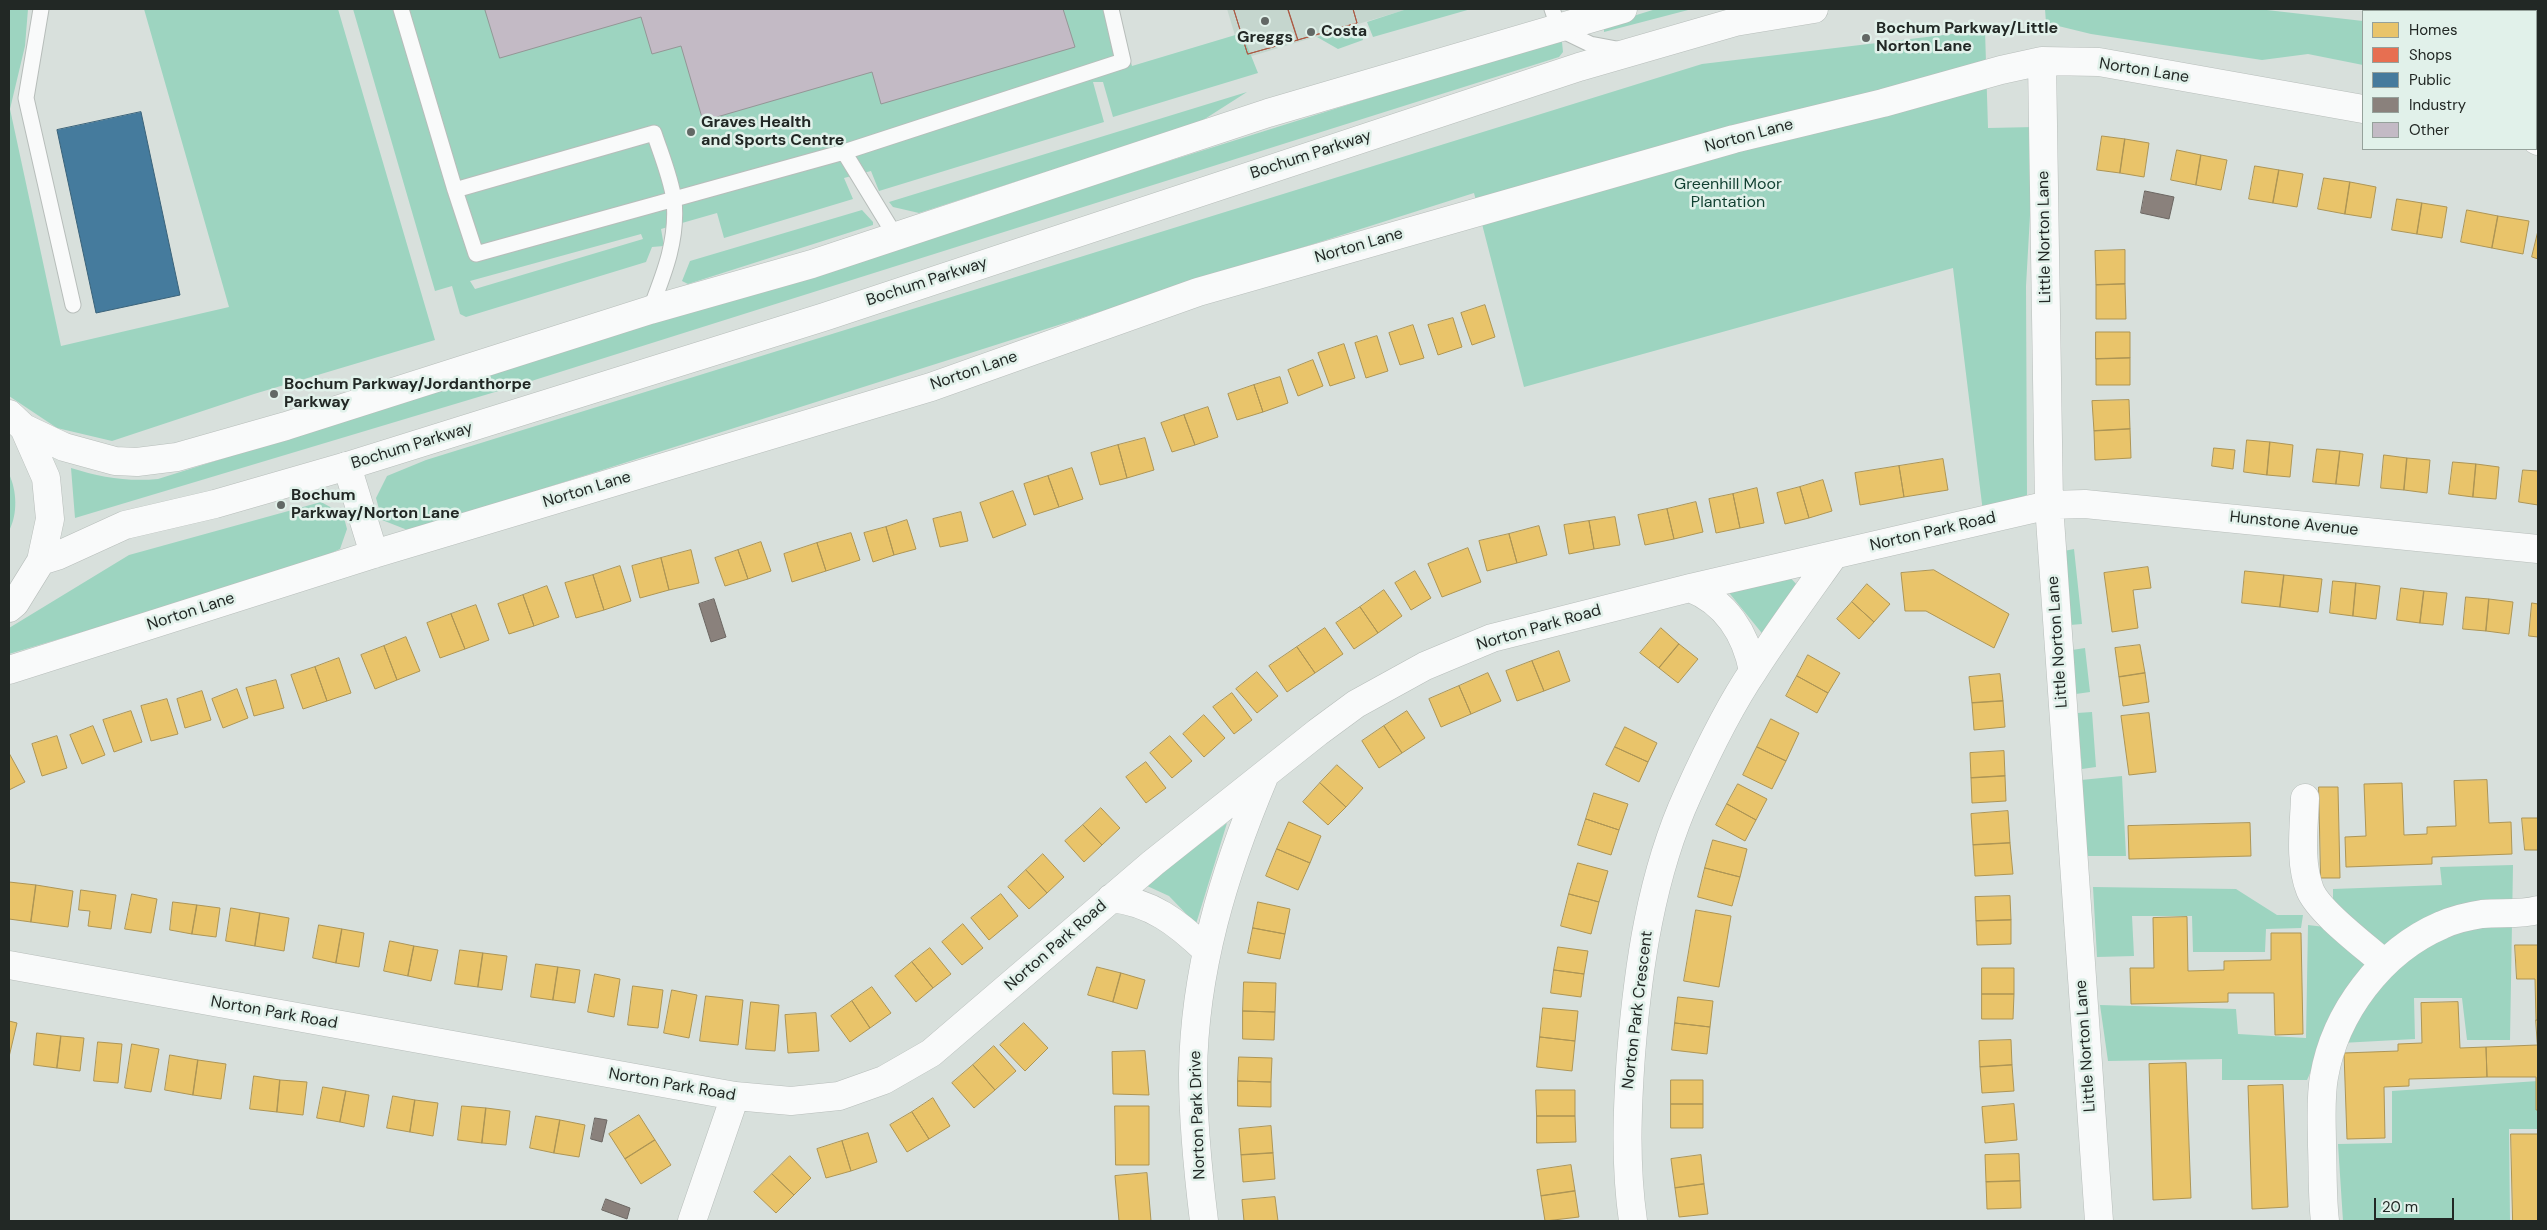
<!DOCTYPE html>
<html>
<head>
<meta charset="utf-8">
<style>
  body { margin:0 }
  #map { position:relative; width:2547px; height:1230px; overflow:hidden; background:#d8e0dc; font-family:"DM Sans",sans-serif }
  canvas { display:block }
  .frame { position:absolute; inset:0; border:10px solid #222825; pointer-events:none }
  .legend { position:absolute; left:2362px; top:10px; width:175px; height:140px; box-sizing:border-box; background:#e1f1ea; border:1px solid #95a19b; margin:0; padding:6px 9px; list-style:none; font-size:15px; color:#222825 }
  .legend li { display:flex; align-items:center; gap:10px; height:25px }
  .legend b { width:25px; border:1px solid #95a19b }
  .scale { position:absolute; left:2374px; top:1198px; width:80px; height:22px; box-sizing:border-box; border:2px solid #222825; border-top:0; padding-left:6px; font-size:15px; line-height:18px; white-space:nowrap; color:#222825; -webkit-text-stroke:4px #e1f1ea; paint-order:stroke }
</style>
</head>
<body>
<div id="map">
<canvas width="2547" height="1230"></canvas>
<div class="frame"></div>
<ul class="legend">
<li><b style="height:14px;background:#e9c46a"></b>Homes</li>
<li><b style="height:14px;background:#e76f51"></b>Shops</li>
<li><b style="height:14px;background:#457b9d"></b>Public</li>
<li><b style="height:14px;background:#8a817c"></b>Industry</li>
<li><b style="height:14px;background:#c3bac5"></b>Other</li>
</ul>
<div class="scale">20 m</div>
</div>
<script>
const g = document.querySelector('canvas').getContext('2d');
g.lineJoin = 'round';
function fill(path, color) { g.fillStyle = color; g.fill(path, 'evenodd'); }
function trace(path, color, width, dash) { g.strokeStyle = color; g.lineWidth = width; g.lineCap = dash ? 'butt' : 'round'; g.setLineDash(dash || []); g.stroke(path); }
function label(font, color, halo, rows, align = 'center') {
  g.font = font + ' "DM Sans",sans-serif'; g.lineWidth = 5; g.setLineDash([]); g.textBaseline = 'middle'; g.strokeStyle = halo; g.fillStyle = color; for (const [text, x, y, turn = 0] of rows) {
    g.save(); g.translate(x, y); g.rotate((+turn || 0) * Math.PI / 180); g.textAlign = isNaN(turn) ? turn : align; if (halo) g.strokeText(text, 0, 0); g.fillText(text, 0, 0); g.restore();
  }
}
fill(new Path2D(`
  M1227,9H1408L1242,59Z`), '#c5d6ce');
fill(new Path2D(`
  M9,9H28L25,46L10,109L61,346L229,307L144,9H338L435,340L254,394L112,441L57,428L9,396Z
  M353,9H1115L1132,66L1242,33L1258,73L1113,117L1103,82H1093L1104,122L879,191L871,171L844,178L853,199L724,238L717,213L661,229L664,246L652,247L646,262L466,317L460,314L452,286L435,291ZM641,234L643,239L475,289L470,281Z
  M1407,9H1471L1373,37L1367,22Z
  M1656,9H1692L1604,32V25Z
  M2045,9H2258L2363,21V65L2308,54L2262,60L2091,34L2046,23Z
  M1358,25L1363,40L1338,49L1317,37Z
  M1985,30L1988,128L2035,127L2026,286L2027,495L1983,512L1953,268L1524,387L1474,193L410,531L382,520L376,498L387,476L426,460L1702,64Z
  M1554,40H1559L1562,42L1563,52L1559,57L525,383L75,518L71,468C100,477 127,482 158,479Z
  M2536,43H2538V98H2536Z
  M1247,92L1200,122L919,213L893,207L889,202Z
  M862,210L873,222V225L688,284L682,281L690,261Z
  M9,474C17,491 18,514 9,531Z
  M321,502L343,514L347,529L340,549L303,566L9,654V628L129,555Z
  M2074,549L2082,624L2070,625L2064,551Z
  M1787,574L1798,586L1765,637L1726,589Z
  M2085,648L2090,692L2076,694L2072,650Z
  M2092,712L2096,767L2082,769L2077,713Z
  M2122,776L2126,856H2087L2081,780Z
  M1227,823L1196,924L1169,896L1145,885Z
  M2513,865L2510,1040H2467L2462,998H2414L2415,1039L2323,1044L2307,1080H2222V1059L2108,1061L2100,1005L2236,1009L2238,1034L2306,1038L2308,925L2333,928V889L2442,885L2440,867Z
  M2093,887L2236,889L2277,915H2303L2301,928L2266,929L2265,952H2193L2192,916H2132L2134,956L2097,957Z
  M2538,1081V1129H2509L2510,1221H2343L2338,1144L2392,1143V1091Z`), '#9dd4c0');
const homes = new Path2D(`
  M2102,136L2125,139L2120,173L2097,170Z
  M2125,139L2149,143L2144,177L2120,173Z
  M2177,150L2201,155L2196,185L2171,180Z
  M2201,155L2227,160L2221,190L2196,185Z
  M2255,166L2279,170L2273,203L2249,199Z
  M2279,170L2303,174L2297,207L2273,203Z
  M2324,178L2350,182L2345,214L2318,209Z
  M2350,182L2376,187L2371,218L2345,214Z
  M2397,199L2422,203L2417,234L2392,230Z
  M2422,203L2447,207L2442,238L2417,234Z
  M2467,210L2498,216L2492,248L2461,242Z
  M2498,216L2529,221L2523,254L2492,248Z
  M2538,231V259L2532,257Z
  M2125,250V284L2096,285L2095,251Z
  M2125,284L2126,319H2096V285Z
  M1485,305L1495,337L1472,345L1461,313Z
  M1453,318L1462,347L1438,355L1428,325Z
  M1413,325L1424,358L1400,365L1389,333Z
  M2096,332H2130V358L2096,359Z
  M1377,336L1388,371L1366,378L1355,343Z
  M1344,344L1355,378L1330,386L1318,353Z
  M2130,358V385H2096V359Z
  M1313,360L1323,386L1298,396L1288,370Z
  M1280,377L1288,403L1263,412L1254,385Z
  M1254,385L1263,412L1237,420L1228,394Z
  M2129,400L2130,429L2094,431L2092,401Z
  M1208,407L1218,437L1195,445L1184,415Z
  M1184,415L1195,445L1172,452L1161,423Z
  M2130,429L2131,458L2095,460L2094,431Z
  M1145,438L1154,470L1127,478L1118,445Z
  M2247,440L2270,442L2267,475L2244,472Z
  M2270,442L2293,445L2290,477L2267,475Z
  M1118,445L1127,478L1100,485L1091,453Z
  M2214,448L2235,450L2233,469L2212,466Z
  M2317,449L2340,451L2336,484L2313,482Z
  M2340,451L2363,454L2359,486L2336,484Z
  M2384,455L2407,458L2404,490L2381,488Z
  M2407,458L2430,460L2427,493L2404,490Z
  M1943,459L1948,490L1904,497L1899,466Z
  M2453,462L2476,464L2473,497L2449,494Z
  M2476,464L2499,467L2496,499L2473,497Z
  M1899,466L1904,497L1860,505L1855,473Z
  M1072,468L1083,499L1059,507L1048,476Z
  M2523,470L2538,471V505L2519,502Z
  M1048,476L1059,507L1034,515L1024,484Z
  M1823,480L1832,511L1809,518L1800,487Z
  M1800,487L1809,518L1785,524L1777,493Z
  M1757,488L1764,523L1740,528L1733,494Z
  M1013,491L1026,525L993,538L980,503Z
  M1733,494L1740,528L1716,533L1709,499Z
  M1696,502L1703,532L1674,539L1667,509Z
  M1667,509L1674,539L1645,545L1638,515Z
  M961,512L968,541L940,547L933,519Z
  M1615,517L1620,545L1594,549L1589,521Z
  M907,520L916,549L894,555L886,527Z
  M1589,521L1594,549L1569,554L1564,525Z
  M1539,526L1547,555L1517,563L1509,534Z
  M886,527L894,555L873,562L864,533Z
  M851,533L860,560L826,571L817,543Z
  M1509,534L1517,563L1487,571L1479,541Z
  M761,542L771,571L748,579L738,550Z
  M817,543L826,571L792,582L784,554Z
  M1468,548L1481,582L1442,597L1428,564Z
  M691,550L699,583L669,590L661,558Z
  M738,550L748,579L725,586L715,558Z
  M661,558L669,590L640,598L632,566Z
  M620,566L631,601L604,610L593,575Z
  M2148,567L2151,588L2133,590L2138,628L2112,632L2104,573Z
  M1934,570L2009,614L1994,648L1926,611H1905L1901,573Z
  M1415,571L1431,598L1411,610L1395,583Z
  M2245,571L2284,575L2280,607L2242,603Z
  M593,575L604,610L576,618L565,583Z
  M2284,575L2322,579L2318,612L2280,607Z
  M2333,581L2356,583L2353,616L2330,613Z
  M2356,583L2380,586L2376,619L2353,616Z
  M1867,584L1890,604L1874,622L1852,602Z
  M547,586L559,617L534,626L523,595Z
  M2401,588L2424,591L2420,623L2397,620Z
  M1384,590L1402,616L1378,633L1360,607Z
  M2424,591L2447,593L2443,625L2420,623Z
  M523,595L534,626L509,634L498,604Z
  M2466,597L2489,599L2486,631L2463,629Z
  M2489,599L2513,602L2509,634L2486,631Z
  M1852,602L1874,622L1859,639L1837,619Z
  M2532,603L2538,604V637L2529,636Z
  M476,605L489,640L465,649L451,614Z
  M1360,607L1378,633L1354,649L1336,623Z
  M451,614L465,649L440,658L427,623Z
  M1325,628L1343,654L1315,673L1297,647Z
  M1661,628L1679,644L1659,668L1640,653Z
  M406,637L420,671L397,680L384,646Z
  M1679,644L1698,659L1678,683L1659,668Z
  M2140,645L2145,673L2119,677L2115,648Z
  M384,646L397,680L375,689L361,655Z
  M1297,647L1315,673L1287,692L1269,666Z
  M1559,651L1570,681L1544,691L1532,661Z
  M1808,655L1840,673L1828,693L1797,676Z
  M339,658L351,693L327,701L315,667Z
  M1532,661L1544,691L1517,701L1506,671Z
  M315,667L327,701L303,709L291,675Z
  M1257,672L1278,696L1257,713L1236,689Z
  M1488,673L1501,701L1471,714L1459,686Z
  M2145,673L2149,702L2123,706L2119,677Z
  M2000,674L2003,701L1972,703L1969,677Z
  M1797,676L1828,693L1817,713L1786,696Z
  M276,680L284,708L254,716L246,688Z
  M1459,686L1471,714L1441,727L1429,699Z
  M237,689L248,718L223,728L212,699Z
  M202,691L211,720L185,728L177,699Z
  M1232,693L1252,720L1234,734L1213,707Z
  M167,699L178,734L151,741L141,706Z
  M2003,701L2005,727L1974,730L1972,703Z
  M131,711L142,742L114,752L103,720Z
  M1407,711L1425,738L1402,753L1384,726Z
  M2149,713L2156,772L2129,775L2121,716Z
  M1204,715L1225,738L1204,757L1183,734Z
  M1771,719L1799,733L1786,761L1757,747Z
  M93,726L105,755L82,764L70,735Z
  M1384,726L1402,753L1379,768L1362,741Z
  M1625,727L1657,743L1648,762L1615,747Z
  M57,736L67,768L42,776L32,744Z
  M1170,736L1192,761L1172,778L1150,753Z
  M1615,747L1648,762L1639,782L1606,765Z
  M1757,747L1786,761L1772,789L1743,775Z
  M2004,751L2005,776L1971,778L1970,753Z
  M9,753L25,782L9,790Z
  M1146,762L1166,788L1146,803L1126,777Z
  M1337,765L1363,788L1346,807L1320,783Z
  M2005,776L2006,801L1972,803L1971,778Z
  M2487,780L2489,823L2511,822L2512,854L2432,857V864L2346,867L2345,837L2366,836L2364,784L2402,783L2404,835L2427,834V827L2456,826L2454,781Z
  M1320,783L1346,807L1328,825L1303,802Z
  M1738,784L1767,799L1756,820L1727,804Z
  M2319,787H2338L2340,878H2321Z
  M1594,793L1628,804L1619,830L1586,819Z
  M1727,804L1756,820L1745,841L1716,825Z
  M1101,808L1120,828L1102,845L1083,825Z
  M2008,811L2010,843L1973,845L1971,814Z
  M2522,818H2538V850H2525Z
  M1586,819L1619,830L1611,855L1578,845Z
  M1289,822L1321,836L1310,863L1277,849Z
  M2250,823L2251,856L2129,859L2128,826Z
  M1083,825L1102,845L1084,862L1065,841Z
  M1713,840L1747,849L1740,877L1705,868Z
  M2010,843L2013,874L1975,876L1973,845Z
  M1277,849L1310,863L1298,890L1266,876Z
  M1043,854L1064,877L1047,893L1026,870Z
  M1578,863L1608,871L1599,902L1569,894Z
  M1705,868L1740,877L1732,906L1698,897Z
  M1026,870L1047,893L1029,909L1008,887Z
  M9,882L36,885L31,922L9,919Z
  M36,885L73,891L68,927L31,922Z
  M81,890L116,895L111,929L88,926L90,911L79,910Z
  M132,894L157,899L151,933L125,929Z
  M1001,894L1018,916L989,940L971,918Z
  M1569,894L1599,902L1591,934L1561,926Z
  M2010,896L2011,920L1976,921L1975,897Z
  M173,902L197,905L192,934L170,930Z
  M1258,902L1290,909L1285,934L1253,928Z
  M197,905L220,908L216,937L192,934Z
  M231,908L260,913L255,946L226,941Z
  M1696,910L1731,916L1719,987L1684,981Z
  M260,913L289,918L284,951L255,946Z
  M2187,917L2188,971L2224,970V961L2271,960V933H2301L2303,1034L2275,1035L2274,993H2228V1002L2131,1004L2130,968H2154L2153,918Z
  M2011,920V944L1977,945L1976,921Z
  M963,924L983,948L962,965L942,942Z
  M319,925L342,929L336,963L313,958Z
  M1253,928L1285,934L1280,959L1248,953Z
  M342,929L364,933L359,967L336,963Z
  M390,941L414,946L408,976L384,971Z
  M2515,945H2538V1020H2536L2535,979H2517Z
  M414,946L438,950L431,981L408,976Z
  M1558,947L1588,951L1584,974L1554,970Z
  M930,948L951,974L933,988L912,962Z
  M460,950L483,953L478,987L455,984Z
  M483,953L507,956L502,990L478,987Z
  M912,962L933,988L916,1002L895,976Z
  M536,964L558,967L553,1000L531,997Z
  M558,967L580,970L575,1003L553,1000Z
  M1097,967L1121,973L1113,1002L1088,995Z
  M1982,968H2014V994H1982Z
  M1554,970L1584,974L1581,997L1551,993Z
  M1121,973L1145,980L1137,1009L1113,1002Z
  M595,974L620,979L614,1017L588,1012Z
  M1244,982L1276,983L1275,1012L1243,1011Z
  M633,986L663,990L658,1028L628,1025Z
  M872,987L891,1013L870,1028L852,1001Z
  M672,990L697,995L689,1038L664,1033Z
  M1982,994H2014L2013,1019H1982Z
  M706,996L743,1000L738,1045L700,1041Z
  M1678,997L1713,1001L1710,1027L1675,1023Z
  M852,1001L870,1028L850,1042L831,1016Z
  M751,1002L779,1005L775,1051L746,1049Z
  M2458,1002L2460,1048L2486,1047L2487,1077L2409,1079V1086L2384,1087L2385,1138L2347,1139L2344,1053L2398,1051V1044L2422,1043L2421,1003Z
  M1543,1008L1578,1011L1575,1041L1540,1037Z
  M1243,1011L1275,1012L1274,1040L1243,1039Z
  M816,1013L819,1051L788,1053L785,1015Z
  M2536,1020H2538V1110H2536V1077H2487L2486,1047L2537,1045Z
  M9,1021L17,1023L9,1057Z
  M1024,1023L1048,1048L1025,1071L1000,1045Z
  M1675,1023L1710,1027L1707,1054L1672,1050Z
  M37,1033L61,1036L57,1068L34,1065Z
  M61,1036L84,1038L80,1071L57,1068Z
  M1540,1037L1575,1041L1572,1071L1537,1067Z
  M2011,1040L2012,1065L1980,1067L1979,1041Z
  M98,1042L122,1044L118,1083L94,1081Z
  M132,1044L159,1049L151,1092L125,1088Z
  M994,1046L1016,1071L995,1090L973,1065Z
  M1145,1051L1149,1095L1113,1094L1112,1052Z
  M170,1055L198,1060L193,1095L165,1090Z
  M1239,1057L1272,1058L1271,1082L1238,1081Z
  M198,1060L226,1064L221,1099L193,1095Z
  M2186,1063L2191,1198L2153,1200L2149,1064Z
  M973,1065L995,1090L974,1108L952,1083Z
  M2012,1065L2014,1091L1982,1093L1980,1067Z
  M254,1076L280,1080L277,1112L250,1109Z
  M280,1080L307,1082L303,1115L277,1112Z
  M1671,1080H1703V1104H1671Z
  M1238,1081L1271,1082V1107L1238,1106Z
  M2283,1085L2288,1207L2252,1209L2248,1086Z
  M323,1087L346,1091L340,1122L317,1118Z
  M1536,1090H1575V1116H1537Z
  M346,1091L369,1095L364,1127L340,1122Z
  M393,1096L415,1100L410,1132L387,1128Z
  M933,1098L950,1126L929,1139L912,1112Z
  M415,1100L438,1103L433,1136L410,1132Z
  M1671,1104H1703V1128H1671Z
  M2014,1104L2017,1140L1985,1143L1982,1107Z
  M462,1106L486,1108L482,1143L458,1140Z
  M1115,1106H1149V1165H1116Z
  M486,1108L510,1111L506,1145L482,1143Z
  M912,1112L929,1139L907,1152L890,1125Z
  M639,1115L655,1140L625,1159L609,1134Z
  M536,1116L560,1120L554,1153L530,1148Z
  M1537,1116H1575L1576,1142L1537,1143Z
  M560,1120L585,1125L579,1157L554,1153Z
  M1271,1126L1273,1153L1241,1155L1239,1129Z
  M868,1133L877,1162L851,1171L842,1141Z
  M2511,1134H2538V1221H2513Z
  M655,1140L671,1165L641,1184L625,1159Z
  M842,1141L851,1171L826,1178L817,1149Z
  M1273,1153L1275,1179L1243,1182L1241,1155Z
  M2019,1154L2020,1181L1986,1182L1985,1155Z
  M1701,1155L1704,1184L1675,1188L1671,1159Z
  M790,1156L811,1178L794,1195L772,1174Z
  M1571,1165L1575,1191L1541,1196L1537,1170Z
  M1147,1173L1151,1221H1119L1115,1176Z
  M772,1174L794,1195L776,1213L754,1192Z
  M2020,1181L2021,1208L1987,1209L1986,1182Z
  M1704,1184L1708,1214L1679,1217L1675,1188Z
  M1575,1191L1579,1217L1545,1221L1541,1196Z
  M1275,1197L1278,1221H1244L1242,1200Z`);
fill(homes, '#e9c46a');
trace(homes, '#ad9555', 1);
const shops = new Path2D(`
  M1234,9H1353L1357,23L1248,54Z
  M1234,9H1288L1298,40L1248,54Z
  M1288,9H1353L1357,23L1298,40Z`);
fill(shops, '#e76f51');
trace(shops, '#ac5a44', 1);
const public = new Path2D(`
  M141,112L180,295L96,313L57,130Z`);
fill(public, '#457b9d');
trace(public, '#3a6279', 1);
const industry = new Path2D(`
  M2145,191L2174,197L2169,219L2141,213Z
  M714,599L726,637L711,642L699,604Z
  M595,1118L607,1120L602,1142L591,1139Z
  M606,1199L630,1208L627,1219L602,1210Z`);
fill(industry, '#8a817c');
trace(industry, '#6b6662', 1);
const building = new Path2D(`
  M485,9H1063L1075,47L881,104L872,72L703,121L681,46L652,54L641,17L500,58Z`);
fill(building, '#c3bac5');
trace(building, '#949696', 1);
const lane = new Path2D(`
  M41,9L26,98L73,305
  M401,9L455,190L476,254L844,152L1123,61L1111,9
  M1552,9L1559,29L1590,44L1622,50
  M844,152L896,237
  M455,190L654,133C661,154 671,178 674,200C678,240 664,274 650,310`);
const street = new Path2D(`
  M2042,61L2049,505L2099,1221
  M2536,140L2538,141
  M347,466L374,554
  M1690,588C1726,602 1746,634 1753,671
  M9,670L374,554L931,387L1198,292L1734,139L1883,103L2001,70L2042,61L2099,62L2363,109
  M2305,798C2304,827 2299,862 2310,890C2319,912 2365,946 2384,963
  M1111,898C1151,902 1178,923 1206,950
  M9,965L735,1096L791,1101L839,1096L884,1080L931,1053L1153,863L1318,732L1356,704L1425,666L1492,638L1690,588L2049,505L2085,504L2538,549
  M692,1221L735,1096
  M1204,1221C1198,1172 1193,1123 1193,1074C1194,970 1224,872 1264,777
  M1633,1221C1625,1165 1627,1111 1631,1055C1638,967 1651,875 1688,794C1707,752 1728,708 1754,670C1779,631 1807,593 1834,555
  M2325,1221C2322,1196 2323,1171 2322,1146C2322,1124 2320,1099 2324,1077C2335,1013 2381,951 2442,925C2453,920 2469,916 2482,914C2501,912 2520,915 2538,910`);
const highway = new Path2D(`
  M2431,9L2448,11
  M2536,26H2538
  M9,414L24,428L46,478L50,519L41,561L15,603L9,608
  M24,428L64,447L115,461L137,462L177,457L286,426L650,310L812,264L1268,113L1623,9
  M41,561L57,556L125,525L215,504L347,466L824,317L1579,67L1735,22L1814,9`);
trace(lane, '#b7bdba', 17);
trace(street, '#b7bdba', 29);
trace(highway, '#b7bdba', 29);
trace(lane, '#f9fafa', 15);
trace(street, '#f9fafa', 28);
trace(highway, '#f9fafa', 28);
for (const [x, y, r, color] of [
  [1265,21,5,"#626865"],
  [1311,32,5,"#626865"],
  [1866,38,5,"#626865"],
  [691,132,5,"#626865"],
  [274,394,5,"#626865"],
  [281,505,5,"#626865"]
]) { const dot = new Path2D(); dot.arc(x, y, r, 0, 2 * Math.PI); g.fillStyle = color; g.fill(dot); trace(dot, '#e1f1ea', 2); }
label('bold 16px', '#222825', '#e1f1ea', [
  ["Bochum Parkway/Little",1876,29],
  ["Norton Lane",1876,47],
  ["Costa",1321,32],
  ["Greggs",1265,38,"center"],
  ["Graves Health",701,123],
  ["and Sports Centre",701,141],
  ["Bochum Parkway/Jordanthorpe",284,385],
  ["Parkway",284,403],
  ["Bochum",291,496],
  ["Parkway/Norton Lane",291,514]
], 'left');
label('16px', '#222825', '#e1f1ea', [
  ["Norton Lane",2144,71,9],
  ["Norton Lane",1749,136,-15],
  ["Bochum Parkway",1311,155,-18],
  ["Little Norton Lane",2045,237,-91],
  ["Norton Lane",1359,246,-16],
  ["Bochum Parkway",927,282,-18],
  ["Norton Lane",974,371,-19],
  ["Bochum Parkway",412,446,-17],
  ["Norton Lane",587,490,-17],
  ["Hunstone Avenue",2294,524,6],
  ["Norton Park Road",1933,532,-13],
  ["Norton Lane",191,612,-18],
  ["Norton Park Road",1539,628,-16],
  ["Little Norton Lane",2058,642,-94],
  ["Norton Park Road",1056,946,-41],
  ["Norton Park Crescent",1638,1010,-83],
  ["Norton Park Road",274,1013,10],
  ["Little Norton Lane",2086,1046,-94],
  ["Norton Park Road",672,1085,10],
  ["Norton Park Drive",1198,1115,-92]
]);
label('16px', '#103f30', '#e1f1ea', [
  ["Greenhill Moor",1728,185],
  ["Plantation",1728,203]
]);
</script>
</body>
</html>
